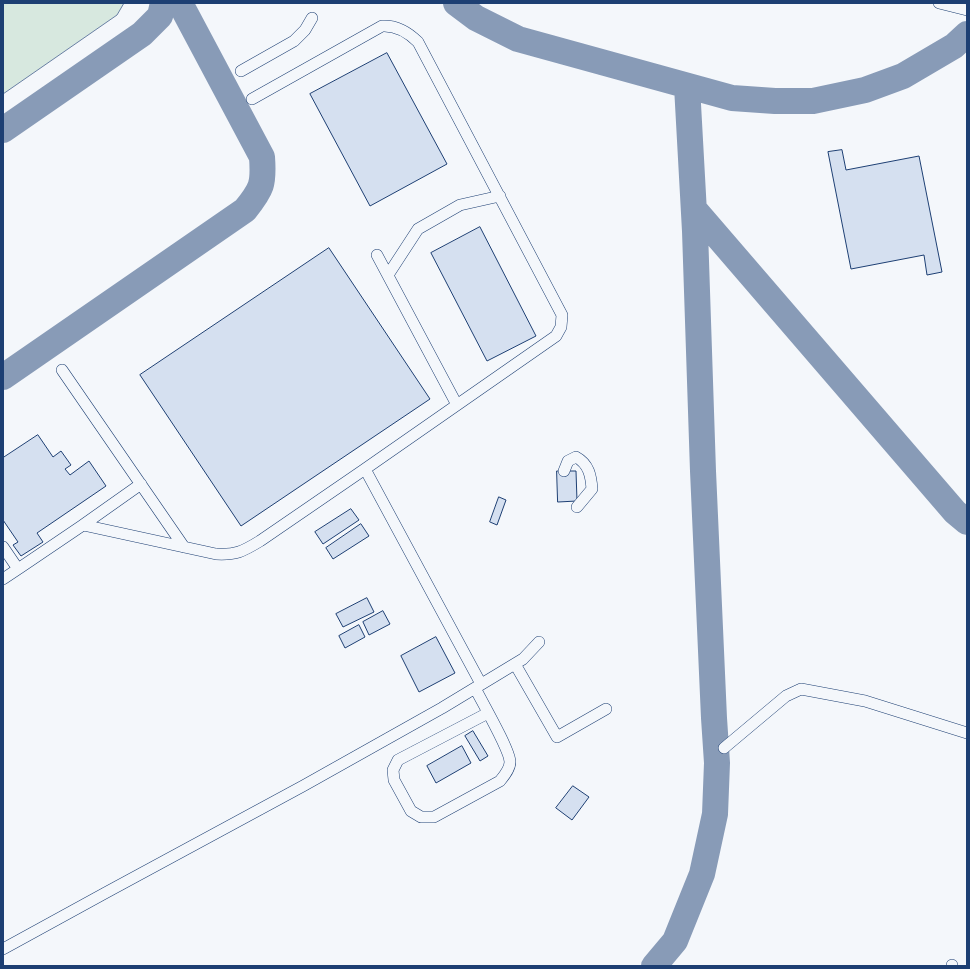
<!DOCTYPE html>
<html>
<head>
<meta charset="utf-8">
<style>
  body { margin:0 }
  #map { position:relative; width:970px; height:969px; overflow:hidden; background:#f4f7fb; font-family:Poppins,sans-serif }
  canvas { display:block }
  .frame { position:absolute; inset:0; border:4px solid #1d3f73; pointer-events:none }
</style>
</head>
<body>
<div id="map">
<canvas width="970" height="969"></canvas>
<div class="frame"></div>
</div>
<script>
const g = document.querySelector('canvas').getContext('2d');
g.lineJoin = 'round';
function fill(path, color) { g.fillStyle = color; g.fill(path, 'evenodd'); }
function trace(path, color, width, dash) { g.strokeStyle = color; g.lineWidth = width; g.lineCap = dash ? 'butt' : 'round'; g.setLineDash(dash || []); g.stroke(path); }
const green = new Path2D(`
  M3,3H124L117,15L3,94Z`);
fill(green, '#d7e8df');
trace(green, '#687fa3', 1);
trace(new Path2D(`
  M456,3L476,18L518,39L732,98L775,101H813L865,90L903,76L954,46L967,34
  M3,130L142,34L160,16L163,3
  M694,209L955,512L967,522
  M3,377L245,210C262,189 264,184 262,157L180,3
  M654,966L675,941L702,874L715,814L717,763L714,718L703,471L695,231L687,86`), '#889bb7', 26);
const building = new Path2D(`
  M387,53L447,164L370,206L310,94Z
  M842,150L846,170L919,156L942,272L927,275L924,255L851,269L828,152Z
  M480,227L536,336L487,361L431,253Z
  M329,248L430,399L241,526L140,375Z
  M38,435L53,457L61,451L71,465L65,469L70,475L89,461L106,486L37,533L43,542L21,556L13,545L18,542L3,520V458Z
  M557,471H576L577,501L558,502Z
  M499,497L506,500L497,525L490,522Z
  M351,509L359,520L323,544L315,532Z
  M361,524L369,536L333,559L326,548Z
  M367,598L374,612L343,627L336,614Z
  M383,611L390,624L369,635L363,622Z
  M359,625L365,637L345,648L339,636Z
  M436,637L455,673L419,692L401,656Z
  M473,731L488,756L480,761L465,736Z
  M462,746L471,763L436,783L427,766Z
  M573,786L589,797L572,820L556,808Z`);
fill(building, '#d5e0f0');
trace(building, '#1d3f73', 1);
const minor = new Path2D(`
  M939,3L967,10
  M241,71L294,41L305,30L312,18
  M252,99L382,26C397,25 408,32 418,42L562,315L561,327L556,336L365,469
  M377,255L457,405
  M388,275L418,229L460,205L500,196
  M62,370L184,547
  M564,471L568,461L576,457C589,464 591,476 592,489L577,507
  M83,525L141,484
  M3,547L18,569L3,579
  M18,569L83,525L216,554C236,555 242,552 260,541L365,469L481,684
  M515,664L557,737L606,709
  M475,688C482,702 510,750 510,762C510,769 504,776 500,781L434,817H421L411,811L394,780L393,770L398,760L488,713
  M724,748L786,696L801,689L865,701L967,733
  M3,949L107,892L303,786L442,708L523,659L539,642
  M952,965V966`);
trace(minor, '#1d3f73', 12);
trace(minor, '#f4f7fb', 11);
</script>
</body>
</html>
